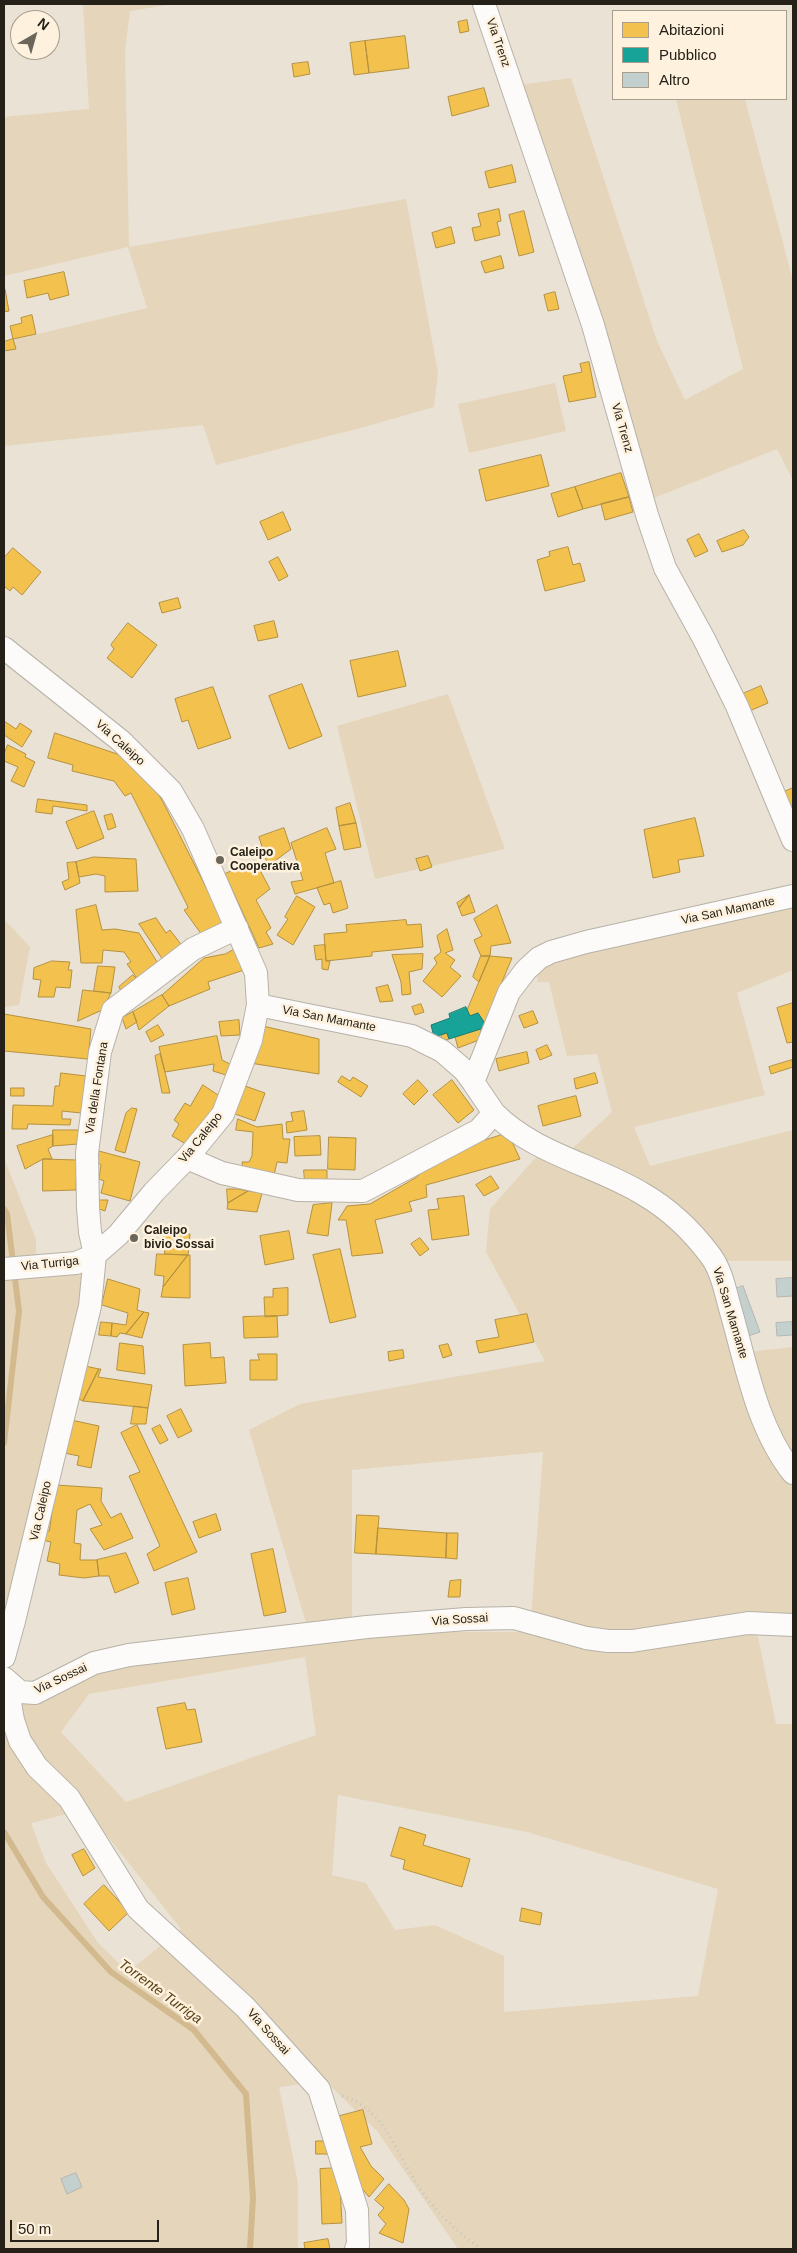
<!DOCTYPE html>
<html>
<head>
<meta charset="utf-8">
<style>
  body { margin:0 }
  #map { position:relative; width:797px; height:2253px; overflow:hidden; background:#eae2d5; font-family:Arial,sans-serif }
  canvas { display:block }
  .frame { position:absolute; inset:0; border:5px solid #262118; pointer-events:none }
  .legend { position:absolute; left:612px; top:10px; width:175px; height:90px; box-sizing:border-box; background:#fef2de; border:1px solid #a89e8f; margin:0; padding:6px 9px; list-style:none; font-size:15px; color:#262118 }
  .legend li { display:flex; align-items:center; gap:10px; height:25px }
  .legend b { width:25px; border:1px solid #a89e8f }
  .north { position:absolute; left:10px; top:10px; width:50px; height:50px; box-sizing:border-box; background:#fef2de; border:1px solid #a89e8f; border-radius:50%; rotate:38deg; font-size:14px; font-weight:700; line-height:20px; text-align:center; color:#262118 }
  .north::after { content:''; display:block; margin:auto; width:18px; height:22px; background:#6b655a; clip-path:polygon(50% 0,100% 100%,50% 72%,0 100%) }
  .scale { position:absolute; left:10px; top:2220px; width:149px; height:22px; box-sizing:border-box; border:2px solid #262118; border-top:0; padding-left:6px; font-size:15px; line-height:18px; white-space:nowrap; color:#262118; -webkit-text-stroke:4px #fef2de; paint-order:stroke }
</style>
</head>
<body>
<div id="map">
<canvas width="797" height="2253"></canvas>
<div class="frame"></div>
<ul class="legend">
<li><b style="height:14px;background:#f2c14e"></b>Abitazioni</li>
<li><b style="height:14px;background:#17a398"></b>Pubblico</li>
<li><b style="height:14px;background:#c4d0cd"></b>Altro</li>
</ul>
<div class="north">N</div>
<div class="scale">50 m</div>
</div>
<script>
const g = document.querySelector('canvas').getContext('2d');
g.lineJoin = 'round';
function fill(path, color) { g.fillStyle = color; g.fill(path, 'evenodd'); }
function trace(path, color, width, dash) { g.strokeStyle = color; g.lineWidth = width; g.lineCap = dash ? 'butt' : 'round'; g.setLineDash(dash || []); g.stroke(path); }
function label(font, color, halo, rows, align = 'center') {
  g.font = font + ' Arial,sans-serif'; g.lineWidth = 5; g.setLineDash([]); g.textBaseline = 'middle'; g.strokeStyle = halo; g.fillStyle = color; for (const [text, x, y, turn = 0] of rows) {
    g.save(); g.translate(x, y); g.rotate((+turn || 0) * Math.PI / 180); g.textAlign = isNaN(turn) ? turn : align; if (halo) g.strokeText(text, 0, 0); g.fillText(text, 0, 0); g.restore();
  }
}
fill(new Path2D(`
  M83,4H173L130,11L125,51L129,247L406,199L438,373L434,407L364,427L216,465L203,425L4,446V342L147,308L128,247L4,276V117L89,109Z
  M571,78L657,341L685,400L743,369L676,99H745L793,281V481L777,449L644,502L512,86Z
  M555,383L566,431L469,453L458,404Z
  M448,694L505,849L375,879L337,726Z
  M793,896V970L737,993L765,1095L634,1127L650,1166L793,1130V1261H722L748,1352L793,1347V1633L757,1632L776,1724H793V2249H458L377,2131L325,2081L279,2087L298,2183V2249H4V1660L11,1680L32,1700L83,1672L311,1640L249,1430L300,1404L545,1361L486,1252L490,1209L545,1147L562,1158L612,1112L597,1054L567,1056L549,982H537L539,944ZM543,1452L530,1632H352V1470ZM305,1657L316,1735L126,1802L61,1732L89,1694ZM338,1795L527,1832L718,1889L698,1996L504,2012V1956L435,1925L395,1930L366,1883L332,1875ZM86,1809L181,1929L128,1972L98,1943L46,1863L31,1823Z
  M4,919L30,947L19,1005L4,1007Z
  M4,1158L36,1239V1272L90,1265L4,1645Z`), '#e5d5bb');
const homes = new Path2D(`
  M467,20L469,31L460,33L458,22Z
  M405,36L409,68L369,73L365,41Z
  M365,41L369,73L354,75L350,43Z
  M308,62L310,74L294,77L292,64Z
  M484,88L489,106L452,116L448,97Z
  M512,165L516,182L489,188L485,172Z
  M499,209L501,221L497,222L500,235L475,241L472,228L481,226L478,214Z
  M524,211L534,252L519,256L509,215Z
  M451,227L455,243L436,248L432,233Z
  M501,256L504,268L485,273L481,262Z
  M64,272L69,295L50,300L48,293L27,298L24,281Z
  M4,289H5L9,311L4,312Z
  M555,292L559,309L548,311L544,295Z
  M32,315L36,334L13,339L10,326L22,323L21,318Z
  M13,339L16,349L4,351V342Z
  M589,362L596,397L569,402L563,376L582,372L580,364Z
  M541,455L549,486L486,501L479,470Z
  M621,473L629,497L583,509L575,487Z
  M575,487L583,509L558,517L551,494Z
  M629,497L633,512L605,520L601,504Z
  M283,512L291,530L268,540L260,522Z
  M744,530L749,537L743,545L722,552L717,541Z
  M699,534L708,551L695,557L687,540Z
  M568,547L573,565L580,563L585,581L545,591L537,560L550,556L549,552Z
  M13,548L41,572L22,595L13,587L10,591L4,586V558Z
  M278,557L288,576L279,581L269,562Z
  M178,598L181,608L162,613L159,603Z
  M274,621L278,637L258,641L254,626Z
  M128,623L157,645L132,678L107,658L114,649L111,645Z
  M398,651L406,686L358,697L350,661Z
  M302,684L322,736L289,749L269,696Z
  M761,686L768,703L745,713L738,696Z
  M213,687L231,738L198,749L188,720L182,722L175,699Z
  M4,721L16,729L20,723L32,731L22,747L4,735Z
  M55,733L126,757L150,780L163,802L224,923L202,935L184,910L188,908L187,905L131,793L125,796L114,781L72,771L73,765L48,758Z
  M8,745L26,754L25,757L35,762L24,787L11,781L18,767L4,761V754Z
  M793,788V815L784,792Z
  M38,799L87,805V811L53,806L52,814L36,812Z
  M350,803L356,823L339,826L336,808Z
  M94,811L104,838L77,849L66,822Z
  M112,814L116,827L108,830L104,816Z
  M695,818L704,856L678,860L680,872L653,878L644,830Z
  M356,823L361,847L344,850L339,826Z
  M284,828L291,849L268,866L259,837Z
  M327,828L336,849L325,853L334,883L295,894L291,882L303,880L291,843Z
  M428,856L432,867L420,871L416,859Z
  M94,857L136,859L138,891L105,892V876L96,874L79,877L76,862Z
  M255,861L270,889L256,900L271,928L266,932L273,944L259,948L225,874Z
  M76,862L80,883L65,890L62,882L69,879L67,863Z
  M341,881L348,908L333,913L330,903L324,905L317,888Z
  M469,895L459,908L457,903Z
  M469,895L475,912L462,916L459,908Z
  M297,896L315,907L293,945L277,935L288,919L285,917Z
  M96,905L102,930L115,929L139,933L159,965L139,981L127,964L131,962L124,952L103,950L102,963H81L76,910Z
  M497,905L511,943L491,946L490,956H481L474,940L482,936L474,919Z
  M156,918L166,933L170,930L183,947L163,960L139,924Z
  M406,920L407,925L421,924L423,947L372,952V956L326,961L324,934L347,932L346,925Z
  M447,929L453,950L445,953L455,960L450,967L461,976L442,997L423,981L437,963L434,958L441,952L437,936Z
  M325,945L326,961H330L328,970L322,969V959L316,960L314,946Z
  M237,948L244,970L208,982L210,989L169,1006L162,995L204,958L225,954Z
  M423,954L422,969L409,972L411,994L402,995L401,982L392,955Z
  M481,956H490L479,982L473,977Z
  M490,956L512,958L484,1025L478,1013L470,1016L467,1011Z
  M52,961L70,962L68,970H72L70,988L56,987L54,997H38L41,980L33,979L34,968Z
  M98,966L115,967L111,993L94,991Z
  M133,975L139,981L122,993L119,987Z
  M388,985L393,1001L380,1002L376,988Z
  M83,990L111,993L102,1010L78,1021Z
  M162,995L169,1006L139,1030L133,1012Z
  M793,1003V1042L787,1043L777,1008Z
  M421,1004L424,1012L415,1015L412,1007Z
  M533,1011L538,1023L524,1028L519,1016Z
  M133,1012L137,1022L126,1029L122,1018Z
  M4,1014L91,1029L88,1059L4,1051Z
  M239,1020L240,1035L221,1036L219,1022Z
  M158,1025L164,1035L151,1042L146,1032Z
  M263,1026L319,1039V1074L250,1063Z
  M481,1029L479,1040L458,1048L455,1037Z
  M447,1033L449,1039L442,1041L441,1035Z
  M217,1036L222,1060L230,1064L226,1075L213,1071L214,1064L165,1072L159,1047Z
  M547,1045L552,1055L540,1060L536,1050Z
  M527,1052L529,1063L499,1071L496,1059Z
  M160,1054L165,1072L170,1093H162L155,1056Z
  M792,1060L793,1067L771,1074L769,1067Z
  M61,1073L86,1076L81,1113L62,1111V1119H71L70,1125L28,1124L27,1129H12L13,1105L53,1106L55,1086H59Z
  M595,1073L598,1083L576,1089L574,1079Z
  M342,1076L350,1081L353,1077L368,1086L361,1097L338,1082Z
  M418,1080L428,1091L414,1105L403,1094Z
  M452,1080L474,1110L458,1123L433,1095Z
  M203,1085L221,1097L210,1116L186,1144L172,1136L179,1124L174,1120L185,1103L190,1106Z
  M242,1085L265,1093L255,1121L232,1113Z
  M11,1088H24V1096H11Z
  M576,1096L581,1116L543,1126L538,1106Z
  M132,1108L137,1109L125,1153L115,1150L126,1113Z
  M304,1111L307,1130L287,1133L286,1122L293,1121L291,1113Z
  M238,1119L257,1127L282,1124L283,1139H290L287,1163L277,1162L274,1175L243,1170L242,1162H249L252,1156L253,1132L236,1130Z
  M53,1130H82L78,1144L53,1146Z
  M508,1133L520,1159L426,1185L427,1197L409,1202L412,1211L375,1220L383,1253L352,1256L346,1220H338L347,1206L370,1204L417,1177L425,1166L451,1151Z
  M53,1135V1146L48,1149L52,1159H43L25,1169L17,1146Z
  M320,1136L321,1155L295,1156L294,1137Z
  M329,1137L356,1138L355,1170L328,1169Z
  M95,1150L140,1162L130,1201L101,1193L104,1181L99,1179L101,1165L96,1161Z
  M43,1159L77,1160L76,1190L43,1191Z
  M304,1170H327V1181H305Z
  M491,1176L499,1188L484,1196L476,1185Z
  M227,1189H238L248,1191L228,1203Z
  M248,1191L262,1193L257,1212L227,1209L228,1203Z
  M464,1196L469,1235L432,1240L428,1210L439,1209L437,1199Z
  M98,1200H108L105,1211L99,1209Z
  M332,1203L328,1236L307,1233L313,1205Z
  M289,1231L294,1259L265,1265L260,1236Z
  M164,1234H190L188,1255L165,1254Z
  M420,1238L429,1249L420,1256L411,1244Z
  M340,1249L356,1317L330,1323L313,1255Z
  M157,1254L188,1255L163,1287L164,1276L155,1275Z
  M188,1255H190V1298L161,1297L163,1287Z
  M108,1279L140,1289L137,1310L144,1312L126,1334L120,1333L117,1337L111,1336L112,1323L126,1325L128,1313L102,1305Z
  M288,1288V1315L265,1317L264,1297H273V1289Z
  M144,1312L149,1313L142,1338L126,1334Z
  M527,1314L534,1342L479,1353L476,1341L499,1337L495,1320Z
  M277,1316L278,1337L244,1338L243,1317Z
  M101,1322L112,1323L111,1336L99,1335Z
  M120,1343L143,1346L145,1374L117,1370Z
  M210,1343L211,1358L224,1357L226,1383L185,1386L183,1345Z
  M448,1344L452,1355L443,1358L439,1346Z
  M403,1350L404,1358L389,1361L388,1352Z
  M258,1354H277V1380H250V1360H259Z
  M85,1366L99,1369L83,1401L77,1398Z
  M99,1369H101L98,1377L152,1385L148,1408L83,1401Z
  M134,1406L148,1408L146,1424H131Z
  M181,1409L192,1431L178,1438L167,1416Z
  M71,1420L99,1426L91,1468L77,1465L79,1456L64,1453Z
  M137,1425L197,1552L154,1571L147,1554L160,1546L129,1476L140,1472L121,1433Z
  M160,1425L168,1440L160,1444L152,1429Z
  M56,1485L102,1488L101,1501L111,1518L121,1513L133,1538L104,1550L90,1529L102,1525L90,1504L77,1510L74,1543L81,1544L80,1560H97L99,1576L84,1578L59,1575L60,1564L47,1561L51,1542L42,1540L44,1530L49,1531Z
  M216,1514L221,1530L199,1538L193,1522Z
  M357,1515L379,1516L376,1554L355,1553Z
  M378,1528L447,1533L446,1558L376,1554Z
  M447,1533H458L457,1559L446,1558Z
  M273,1549L286,1612L264,1616L251,1554Z
  M126,1553L139,1583L115,1593L109,1576H99L97,1560Z
  M188,1578L195,1609L172,1615L165,1583Z
  M461,1580L460,1597H448L450,1581Z
  M185,1703L187,1710L195,1709L202,1742L166,1749L157,1708Z
  M400,1827L426,1835L423,1845L470,1859L462,1887L403,1869L405,1860L391,1856Z
  M84,1849L95,1868L83,1876L72,1855Z
  M104,1885L129,1912L109,1931L84,1904Z
  M522,1908L542,1913L540,1925L520,1921Z
  M363,2110L372,2144L360,2147L371,2166L384,2179L369,2197L351,2175L336,2117Z
  M316,2141H331V2154H316Z
  M339,2168L342,2223L322,2224L320,2169Z
  M389,2184L404,2200L409,2209L403,2243L379,2233L386,2224L378,2215L384,2208L375,2200Z
  M328,2239L330,2249H305L304,2243Z`);
fill(homes, '#f2c14e');
trace(homes, '#b5913e', 1);
const public = new Path2D(`
  M466,1007L470,1016L478,1013L484,1022V1028L449,1039L447,1033L434,1037L431,1025L450,1018L449,1014Z`);
fill(public, '#17a398');
trace(public, '#1c7c72', 1);
trace(new Path2D(`
  M4,1209L7,1214L19,1311L4,1443
  M4,1832L43,1897L111,1972L194,2030L246,2094L253,2198L250,2249`), '#d2b98e', 6);
const building = new Path2D(`
  M793,1278V1296L777,1297L776,1279Z
  M743,1286L760,1332L748,1336L732,1290Z
  M792,1322L793,1335L777,1336L776,1323Z
  M76,2173L82,2187L67,2194L61,2179Z`);
fill(building, '#c4d0cd');
trace(building, '#b4b6b2', 1);
const street = new Path2D(`
  M484,4L593,325L647,515L665,568L704,639L737,706L793,840
  M4,648L121,741L171,791L193,829L256,973L258,1005L251,1040L223,1114L187,1158L154,1192L118,1235L95,1255L76,1263L4,1269
  M258,1005L412,1036L442,1051L464,1070L473,1082
  M494,1113C534,1154 596,1165 643,1194C669,1209 692,1231 710,1255C723,1272 726,1296 732,1315C747,1369 758,1429 793,1473
  M187,1158L222,1173L298,1190L363,1191L479,1130L494,1113L473,1082L509,992L526,970L539,958L551,952L586,942L793,896
  M4,1657L14,1621L90,1306L95,1255L90,1232L88,1208L87,1153L100,1052L113,1010L193,949L237,928
  M4,1678L20,1692L35,1693L94,1663L129,1655L367,1627L466,1619L514,1618L586,1638L608,1641H632L748,1623L793,1625
  M6,1681L13,1720L20,1741L37,1767L69,1798L138,1909L245,2007L319,2089L357,2210L358,2245L356,2249`);
trace(street, '#b7b2a7', 24);
trace(new Path2D(`
  M342,2096C384,2108 395,2151 417,2184C433,2210 457,2232 482,2249`), '#c8c6c0', 3, [1, 4]);
trace(street, '#fcfbf9', 22);
for (const [x, y, r, color] of [
  [220,860,5,"#6b655a"],
  [134,1238,5,"#6b655a"]
]) { const dot = new Path2D(); dot.arc(x, y, r, 0, 2 * Math.PI); g.fillStyle = color; g.fill(dot); trace(dot, '#fef2de', 2); }
label('12px', '#262118', '#fef2de', [
  ["Via Trenz",498,43,71],
  ["Via Trenz",622,428,74],
  ["Via Caleipo",120,743,42],
  ["Via San Mamante",728,911,-12],
  ["Via San Mamante",329,1019,11],
  ["Via della Fontana",97,1088,-81],
  ["Via Caleipo",201,1138,-51],
  ["Via Turriga",50,1264,-6],
  ["Via San Mamante",730,1313,73],
  ["Via Caleipo",41,1511,-77],
  ["Via Sossai",460,1620,-4],
  ["Via Sossai",61,1679,-25],
  ["Via Sossai",268,2032,48]
]);
label('bold 12px', '#262118', '#fef2de', [
  ["Caleipo",230,853],
  ["Cooperativa",230,867],
  ["Caleipo",144,1231],
  ["bivio Sossai",144,1245]
], 'left');
label('italic 14px', '#5a4216', '#fef2de', [
  ["Torrente Turriga",160,1992,36]
]);
</script>
</body>
</html>
